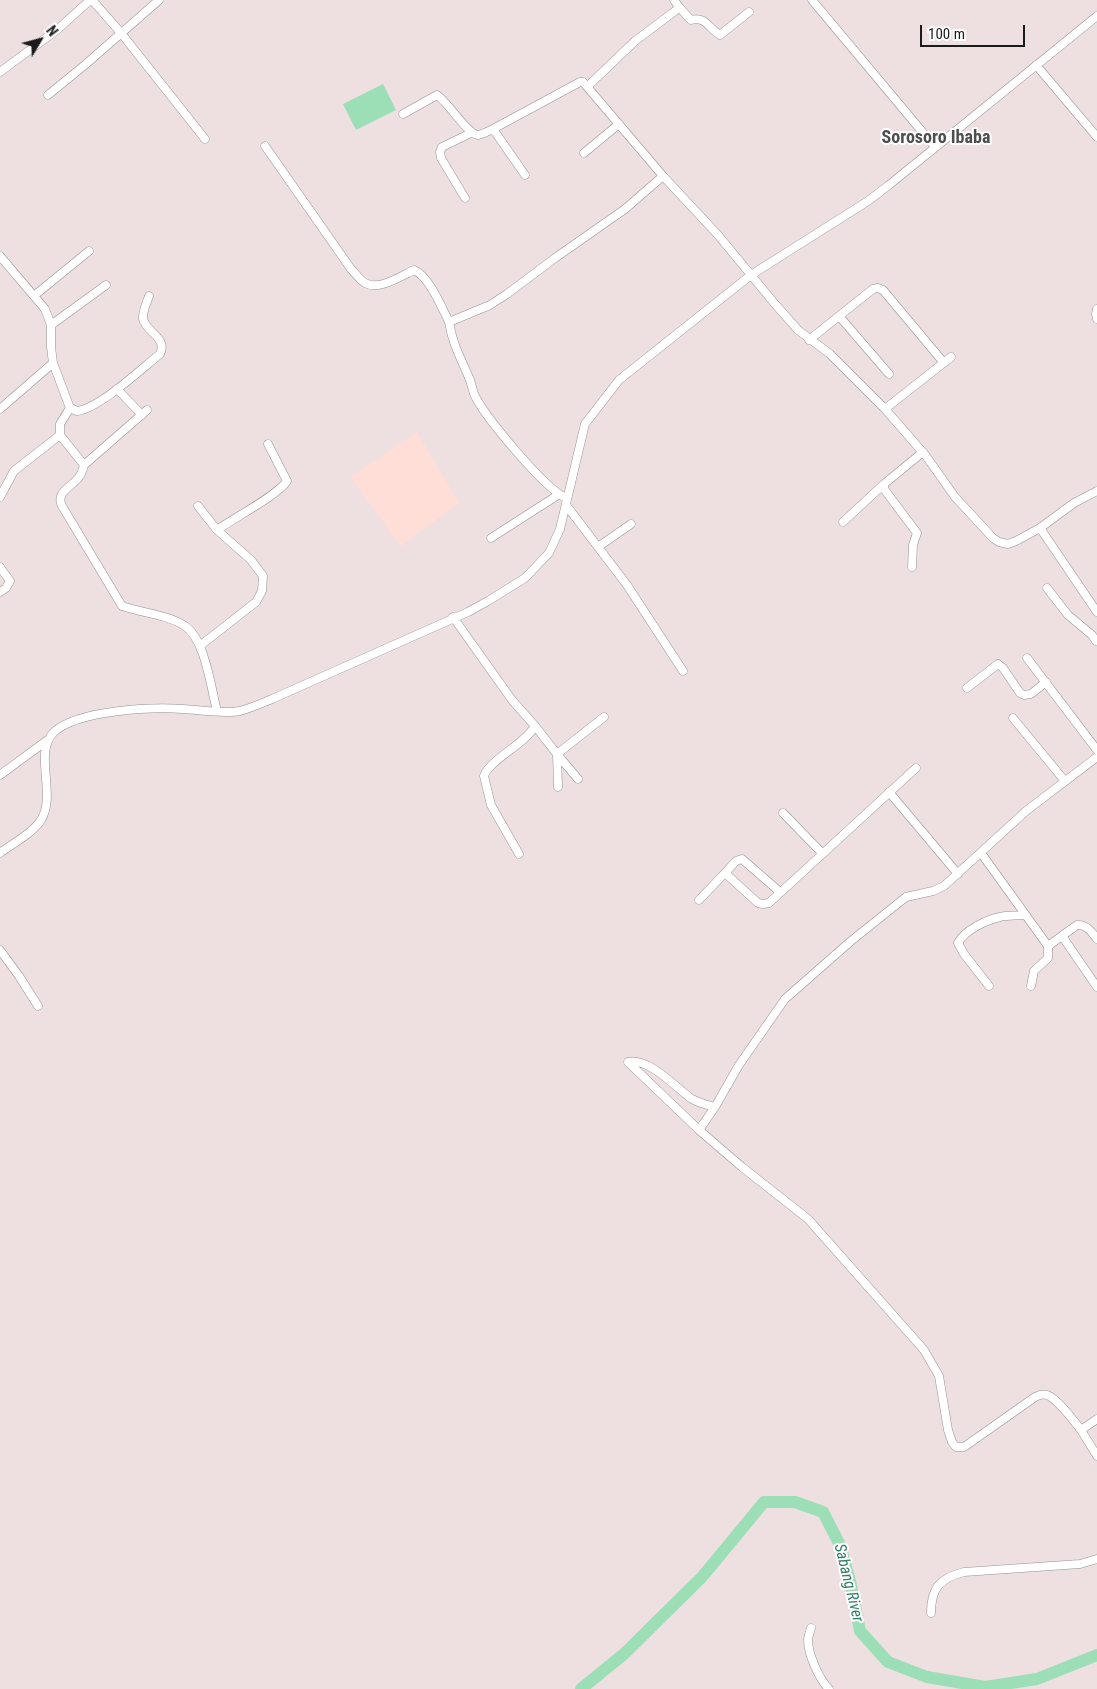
<!DOCTYPE html>
<html>
<head>
<meta charset="utf-8">
<style>
  body { margin:0 }
  #map { position:relative; width:1097px; height:1689px; overflow:hidden; background:#eedfe1; font-family:"Roboto Condensed",sans-serif }
  canvas { display:block }
  .north { position:absolute; left:15px; top:15px; width:50px; height:50px; -webkit-text-stroke:4px #fff; paint-order:stroke; rotate:53deg; font-size:14px; font-weight:700; line-height:20px; text-align:center; color:#1b1b1b }
  .north::after { content:''; display:block; margin:auto; width:18px; height:22px; background:#1b1b1b; clip-path:polygon(50% 0,100% 100%,50% 72%,0 100%) }
  .scale { position:absolute; left:920px; top:25px; width:105px; height:22px; box-sizing:border-box; border:2px solid #1b1b1b; border-top:0; padding-left:6px; font-size:15px; line-height:18px; white-space:nowrap; color:#1b1b1b; -webkit-text-stroke:4px #fff; paint-order:stroke }
</style>
</head>
<body>
<div id="map">
<canvas width="1097" height="1689"></canvas>
<div class="north">N</div>
<div class="scale">100 m</div>
</div>
<script>
const g = document.querySelector('canvas').getContext('2d');
g.lineJoin = 'round';
function fill(path, color) { g.fillStyle = color; g.fill(path, 'evenodd'); }
function trace(path, color, width, dash) { g.strokeStyle = color; g.lineWidth = width; g.lineCap = dash ? 'butt' : 'round'; g.setLineDash(dash || []); g.stroke(path); }
function label(font, color, halo, rows, align = 'center') {
  g.font = font + ' "Roboto Condensed",sans-serif'; g.lineWidth = 4; g.setLineDash([]); g.textBaseline = 'middle'; g.strokeStyle = halo; g.fillStyle = color; for (const [text, x, y, turn = 0] of rows) {
    g.save(); g.translate(x, y); g.rotate((+turn || 0) * Math.PI / 180); g.textAlign = isNaN(turn) ? turn : align; if (halo) g.strokeText(text, 0, 0); g.fillText(text, 0, 0); g.restore();
  }
}
fill(new Path2D(`
  M417,432L459,503L401,546L350,477Z`), '#ffded7');
fill(new Path2D(`
  M383,84L396,110L356,130L343,104Z`), '#9cdfb7');
trace(new Path2D(`
  M581,1689L624,1654L702,1577L764,1502H795L823,1512L840,1545L850,1581L860,1631L888,1662L927,1677L985,1687L1037,1679L1097,1655`), '#9cdfb7', 12);
const street = new Path2D(`
  M812,0L935,147
  M679,7L691,20C706,16 708,28 720,35L749,12
  M1036,65L1097,137
  M0,72L58,29L88,2L93,1L121,33L205,139
  M588,86L635,41L675,11L679,7L674,0
  M48,95L86,64L159,0
  M403,114L437,95C448,102 468,135 478,135C483,134 489,131 493,129L580,82H583L663,176L718,235L775,304L798,330L830,354L885,409L926,456L955,497L993,538L999,542L1008,544L1016,541L1040,528L1097,612
  M493,129L525,175
  M265,146L351,269C355,273 360,280 365,283C379,291 401,276 414,270C429,276 442,308 449,322
  M584,153L619,124
  M465,198L441,158L440,152L442,147L471,133
  M0,256L45,309L51,325V347L53,363L70,408L77,411C100,408 141,369 160,354C168,338 146,332 143,319C142,313 147,302 149,296
  M35,295L89,251
  M1097,309L1096,314L1097,319
  M839,316L889,374
  M51,325L106,285
  M809,340L873,289L878,288L883,290L944,363
  M117,389L142,415
  M0,409L53,363
  M885,409L951,357
  M60,435V424L70,408
  M84,465L147,410
  M0,497L14,471L60,435L84,465C83,469 82,473 79,477C72,487 55,492 62,506L122,606C142,613 166,614 185,626C205,639 211,688 217,711
  M566,498C545,489 488,420 476,398C473,393 472,386 470,380C461,358 453,346 449,322L490,305L507,294L555,258L625,209L663,176
  M566,505L627,585L683,671
  M198,506L217,530
  M843,522L884,484
  M1040,528L1074,503L1097,491
  M491,538L558,495
  M598,547L631,524
  M0,567L10,581L6,588L0,592
  M912,567L913,545L917,533L884,489V484L923,452
  M1047,588L1068,615L1092,635L1096,641
  M453,617L512,700L535,726L557,754L558,787
  M201,645L256,602L262,591L263,576L251,560L217,530C234,518 278,495 287,481L268,444
  M1027,658L1097,750
  M967,688L998,664L1003,668L1020,693L1024,695L1031,694L1046,682
  M1013,718L1064,780
  M0,775L49,739
  M578,779L557,754L604,717
  M889,792L958,874
  M783,813L822,853
  M0,853C13,843 32,834 41,820C57,795 33,752 54,732C78,710 151,707 183,709C200,710 224,714 240,711C251,708 262,703 272,699L468,612L488,601L525,578L549,553L560,529L585,424L619,380L751,275L868,201L889,185L1097,16
  M981,853L1048,946V958L1034,971L1031,986
  M519,854L491,805L484,776C489,760 524,745 535,726
  M725,873L736,861L742,859L780,892
  M699,900L725,873L758,903L763,904L769,903L916,768
  M1062,936L1097,987
  M1048,946L1077,925C1086,924 1092,932 1097,939
  M0,950L19,976L38,1006
  M989,986L964,954L958,943C965,930 986,920 1000,917C1007,915 1016,916 1024,915
  M699,1130L628,1062C649,1057 676,1088 692,1099C699,1103 707,1105 715,1107
  M1097,1419L1081,1430L1097,1456
  M1081,1430C1073,1420 1058,1399 1047,1395C1043,1394 1039,1395 1035,1397L964,1447H956L952,1442L948,1430L939,1376L924,1350L808,1219L742,1167L699,1130L715,1107L739,1065L785,999L851,941L906,897L933,891L944,886L1026,811L1097,757
  M931,1613C931,1588 940,1578 964,1572L1080,1564L1097,1559
  M811,1628C810,1632 808,1637 808,1640C808,1654 819,1679 829,1689`);
trace(street, '#929292', 9);
trace(street, '#fff', 8);
label('italic 16px', '#338067', '#fff', [
  ["Sabang River",848,1583,76]
]);
label('bold 18px', '#4e4e4e', '#fff', [
  ["Sorosoro Ibaba",936,138]
]);
</script>
</body>
</html>
